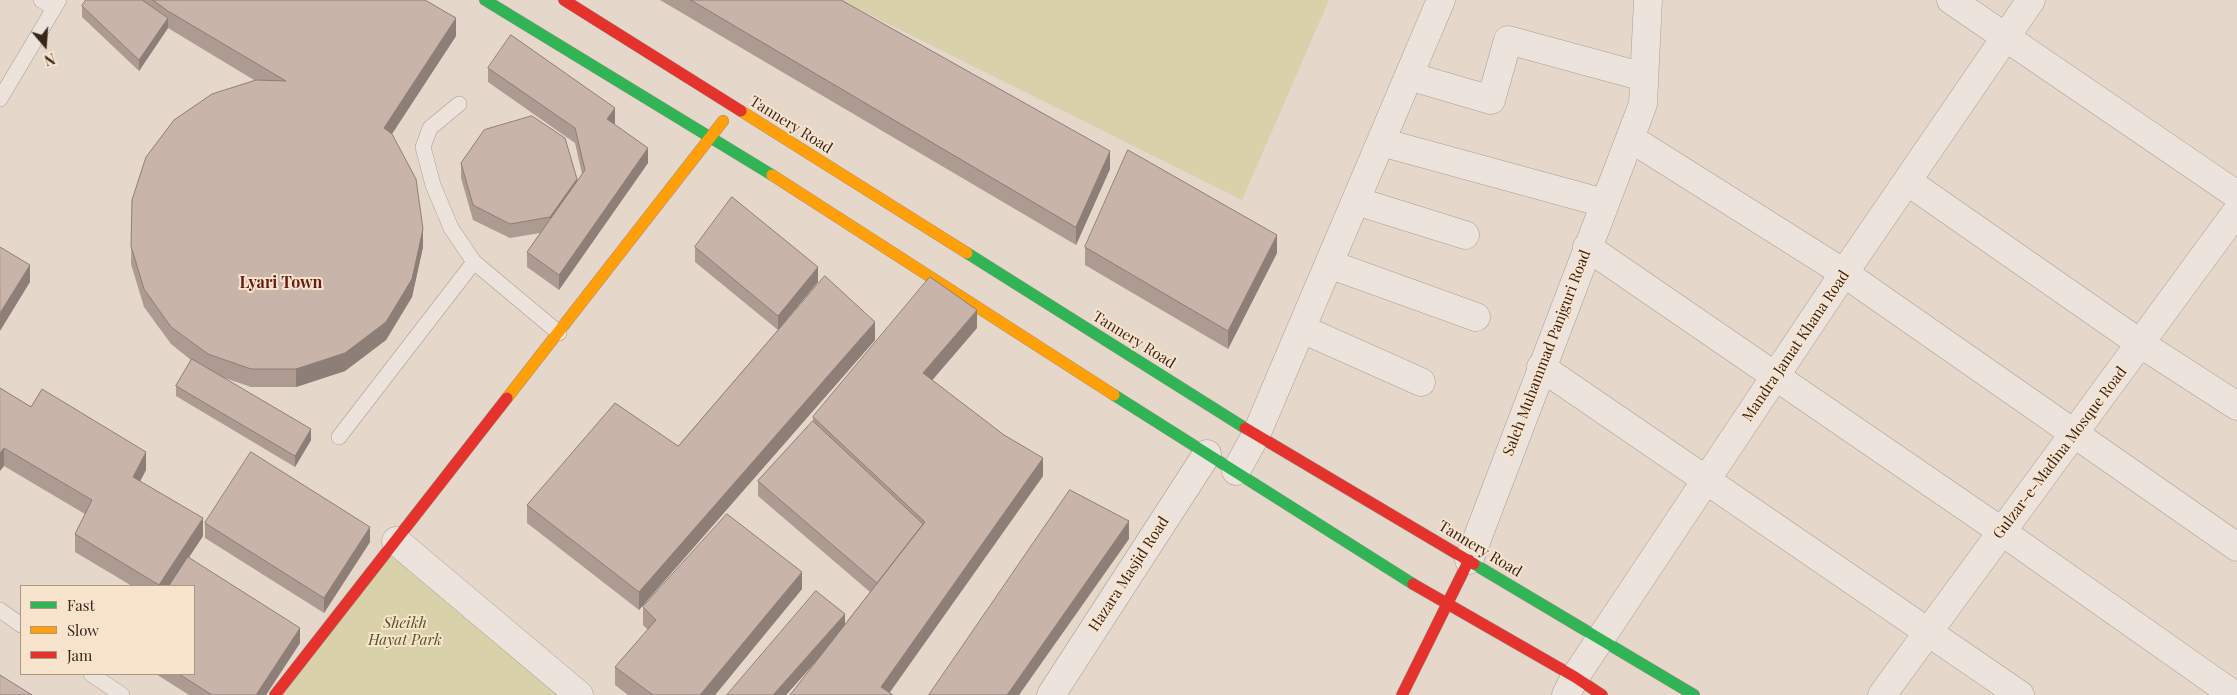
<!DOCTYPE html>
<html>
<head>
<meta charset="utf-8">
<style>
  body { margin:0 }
  #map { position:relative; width:2237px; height:695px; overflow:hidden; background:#e5d7c9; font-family:"Playfair Display",serif }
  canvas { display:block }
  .legend { position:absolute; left:20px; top:585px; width:175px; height:90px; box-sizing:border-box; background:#f8e4cd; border:1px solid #ab9786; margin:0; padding:6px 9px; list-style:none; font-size:15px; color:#38241b }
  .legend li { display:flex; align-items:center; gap:10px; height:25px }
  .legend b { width:25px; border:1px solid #ab9786 }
  .north { position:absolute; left:20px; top:20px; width:50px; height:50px; -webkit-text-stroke:4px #f8e4cd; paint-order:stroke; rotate:162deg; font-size:14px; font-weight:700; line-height:20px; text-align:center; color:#38241b }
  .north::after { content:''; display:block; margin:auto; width:18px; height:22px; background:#38241b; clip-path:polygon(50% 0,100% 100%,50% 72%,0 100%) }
</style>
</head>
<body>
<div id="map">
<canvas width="2237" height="695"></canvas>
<ul class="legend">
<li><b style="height:6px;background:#30b455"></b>Fast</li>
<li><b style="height:6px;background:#ff9f0a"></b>Slow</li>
<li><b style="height:6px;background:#e5322d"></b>Jam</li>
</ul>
<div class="north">N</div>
</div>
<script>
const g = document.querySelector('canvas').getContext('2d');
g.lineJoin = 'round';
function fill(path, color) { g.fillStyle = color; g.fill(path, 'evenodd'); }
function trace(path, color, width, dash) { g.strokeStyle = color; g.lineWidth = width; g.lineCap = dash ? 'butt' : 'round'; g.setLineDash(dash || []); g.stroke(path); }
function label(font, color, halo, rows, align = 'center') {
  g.font = font + ' "Playfair Display",serif'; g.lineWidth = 4; g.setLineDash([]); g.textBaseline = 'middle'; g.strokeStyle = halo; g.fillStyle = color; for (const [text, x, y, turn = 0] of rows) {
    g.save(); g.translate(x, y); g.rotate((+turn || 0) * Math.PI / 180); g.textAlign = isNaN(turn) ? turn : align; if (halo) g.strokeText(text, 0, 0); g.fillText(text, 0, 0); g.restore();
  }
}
fill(new Path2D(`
  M840,0H1329L1242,200Z
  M396,541L579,695H275Z`), '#d9d1aa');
const lane = new Path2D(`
  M41,0L54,8
  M0,99L59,0
  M459,104L430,128L423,147L433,185L451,228L474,262L559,333
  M339,437L474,262
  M0,610L21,625
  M91,674L122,695`);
const street = new Path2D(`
  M1951,0L2237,195
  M1409,76L1491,100L1508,40L1644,77
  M1630,138L1844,273L2237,547
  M1381,142L1604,203
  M1907,181L2141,344L2237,406
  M1356,201L1465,235
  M1587,247L2001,531L2234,695
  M1329,264L1476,317
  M1302,329L1421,382
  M1541,367L2020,695
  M1236,471L1256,435L1441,0
  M396,541L579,695
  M1469,560L1643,104L1648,0
  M1051,695L1207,454
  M1566,695L1575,677L1844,273L2031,0
  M1882,695L2237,211`);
const fast = new Path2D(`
  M485,0L772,175
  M967,253L1245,428
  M1114,395L1413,584
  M1474,564L1694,695`);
const slow = new Path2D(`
  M741,111L967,253
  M772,175L1114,395
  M507,398L723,121`);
const jam = new Path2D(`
  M564,0L741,111
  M1245,428L1474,564
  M1413,584L1575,677L1602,695
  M275,695L507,398
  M1402,695L1469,560`);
trace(lane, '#aa9d93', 16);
trace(street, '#aa9d93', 29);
trace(fast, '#998c83', 12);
trace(slow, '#998c83', 12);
trace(jam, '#998c83', 12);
trace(lane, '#ece4dc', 15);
trace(street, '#ece4dc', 28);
trace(fast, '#30b455', 11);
trace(slow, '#ff9f0a', 11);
trace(jam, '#e5322d', 11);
fill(new Path2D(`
  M86,0H425L456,36L392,134L423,247L412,297L386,340L345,371L296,387H251L222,377L311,440L295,467L176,396V386L191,360L171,344L144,307L131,264L132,200L254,80L168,28L139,71L82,17V6Z
  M660,0H841L1110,169L1076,245Z
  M488,68L615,123L614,124L648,163L559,290L527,267V252L540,233L510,238L473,220L461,178V163L577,181L582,174L575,143L488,82Z
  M695,247L818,282L787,319L875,340L639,610L527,523V505L678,446L778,330L695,262Z
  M1085,247L1277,253L1228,349L1085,265Z
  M977,328L932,380L1043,476L889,693L817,660L786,695H727L845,624L870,592L758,496V481L813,421V417Z
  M0,388L31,407L146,470L140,481L203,536L189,557L300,643L266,695H189L156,674H194V586H132L75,552V534L85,514L4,466Z
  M205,523L370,542L324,613L205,538Z
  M802,589L715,695H628L615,685V667L648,630L643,625V607Z`), '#ad9b92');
fill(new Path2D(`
  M168,18V28L139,71V60Z
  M456,18V36L384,146V128Z
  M615,108V123L607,134V119Z
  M648,148V163L559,290V275Z
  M1110,151V169L1076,245V227Z
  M577,179V194L550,232V217Z
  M423,229V247L412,297L386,340L345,371L296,387V369Z
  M1277,235V253L1228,349V331Z
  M30,265V282L0,331V313Z
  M818,267V282L778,330V316Z
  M977,310V328L923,391V373Z
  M875,322V340L639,610V592Z
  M311,429V440L295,467V456Z
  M4,448V466L0,471V453Z
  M146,452V470L133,495V477Z
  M1043,458V476L888,695L881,687Z
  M203,518V536L170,586H159V585Z
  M1129,521V539L1019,695H1007Z
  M370,527V542L324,613V598Z
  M802,572V589L715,695H700Z
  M845,614V629L786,695H773Z
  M300,628V643L266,695H256Z`), '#8d7e77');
const building = new Path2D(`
  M86,0H142L168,18L139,60L82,6Z
  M153,0H425L456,18L384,128L392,134L416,179L423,229L412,279L386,322L345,353L296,369H251L208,354L171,327L144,289L131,246L132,200L146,157L174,120L212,94L256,80L286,81L168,11Z
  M691,0H841L1110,151L1076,227Z
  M511,35L615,108L607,119L648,148L559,275L527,252L585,170L575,128L488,68Z
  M532,116L565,138L577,179L550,217L510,224L473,205L461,163L484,130Z
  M1128,150L1277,235L1228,331L1085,247Z
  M732,197L818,267L778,316L695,247Z
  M0,247L30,265L0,313Z
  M825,276L875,322L639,592L527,505L615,403L678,446Z
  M930,277L977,310L923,373L1004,435L1043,458L881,687L893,695H790L925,522L813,417Z
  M192,359L311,429L295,456L176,386Z
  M0,388L31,407L42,389L146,452L133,477L203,518L159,585L75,534L92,500L4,448L0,453Z
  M813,421L923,524L877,583L758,481Z
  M251,452L370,527L324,598L205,523Z
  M1070,490L1129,521L1007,695H929Z
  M727,514L802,572L700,695H653L615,667L656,620L643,607Z
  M188,557L300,628L256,695H212L179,674H194V586H169Z
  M816,591L845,614L773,695H727Z
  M0,675L32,695H0Z`);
fill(building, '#c9b4aa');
trace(building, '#8d7e77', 1);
label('15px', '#38241b', '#f8e4cd', [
  ["Tannery Road",791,125,32],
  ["Tannery Road",1134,340,32],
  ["Mandra Jamat Khana Road",1796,346,-56],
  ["Saleh Muhammad Panjguri Road",1547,353,-69],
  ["Gulzar-e-Madina Mosque Road",2060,453,-53],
  ["Tannery Road",1480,549,31],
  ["Hazara Masjid Road",1129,574,-57]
]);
label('italic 15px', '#525620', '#f8e4cd', [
  ["Sheikh",405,623],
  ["Hayat Park",405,640]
]);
label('bold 16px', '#681a17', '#f8e4cd', [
  ["Lyari Town",281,283]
]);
</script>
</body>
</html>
